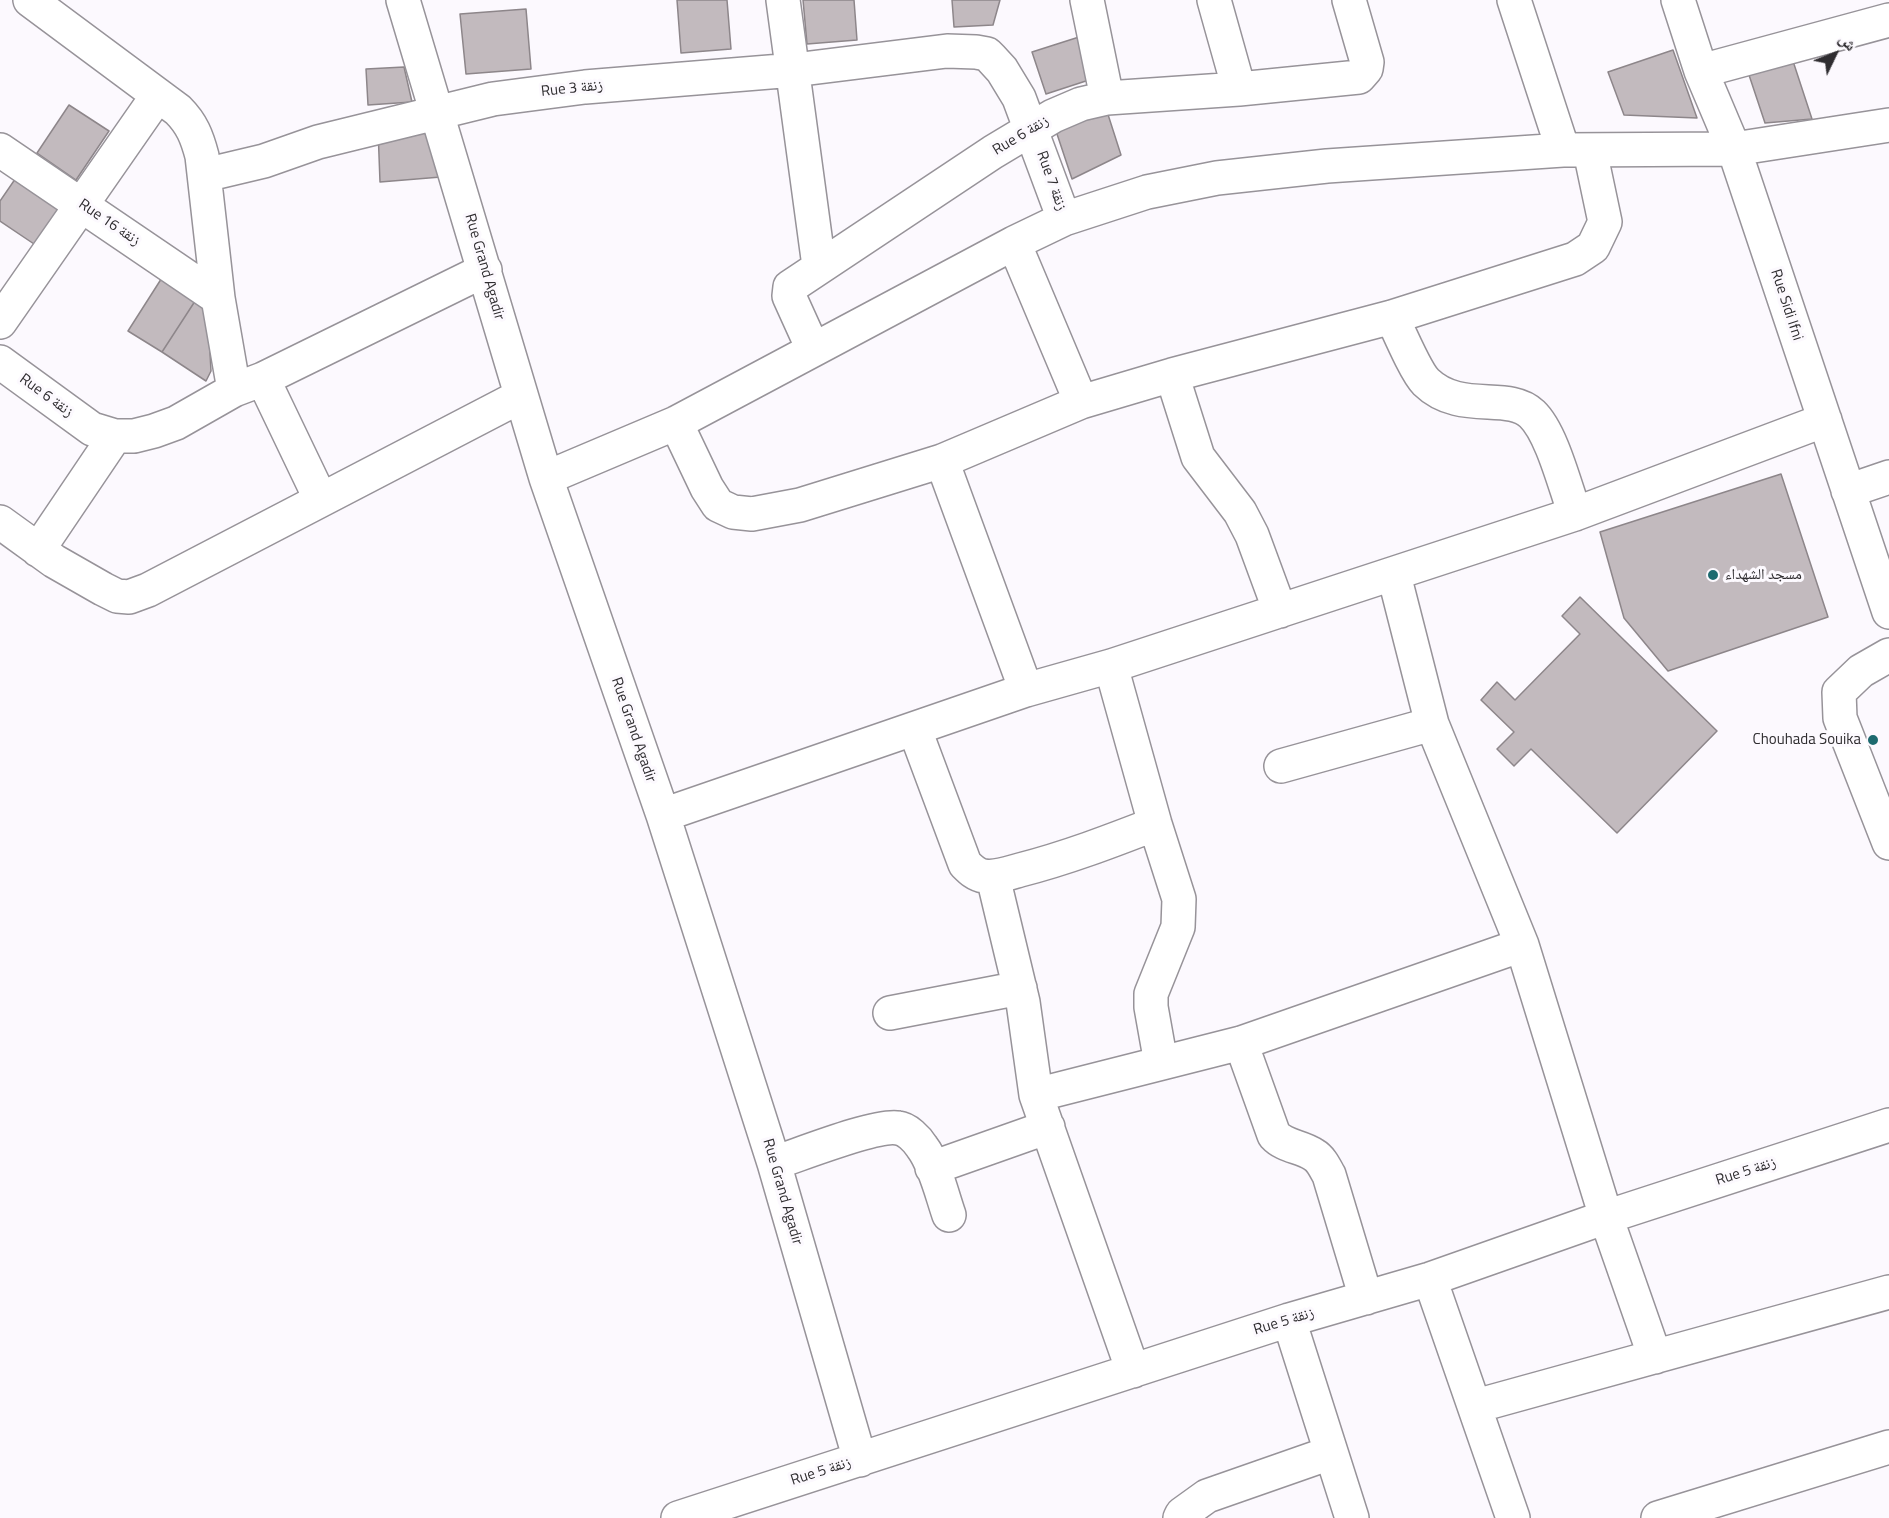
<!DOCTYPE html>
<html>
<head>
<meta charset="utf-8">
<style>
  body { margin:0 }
  #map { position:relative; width:1889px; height:1518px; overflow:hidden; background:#fcf9fe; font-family:"Titillium Web","Noto Naskh Arabic",sans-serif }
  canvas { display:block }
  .north { position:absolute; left:1805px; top:24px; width:60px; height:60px; -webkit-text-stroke:4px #fcf9fe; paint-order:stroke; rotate:47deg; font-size:16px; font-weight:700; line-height:24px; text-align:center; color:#2f2d30 }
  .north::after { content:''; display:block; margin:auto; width:21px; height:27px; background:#2f2d30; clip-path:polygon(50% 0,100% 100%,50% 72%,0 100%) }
</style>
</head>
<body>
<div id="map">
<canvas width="1889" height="1518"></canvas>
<div class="north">ش</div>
</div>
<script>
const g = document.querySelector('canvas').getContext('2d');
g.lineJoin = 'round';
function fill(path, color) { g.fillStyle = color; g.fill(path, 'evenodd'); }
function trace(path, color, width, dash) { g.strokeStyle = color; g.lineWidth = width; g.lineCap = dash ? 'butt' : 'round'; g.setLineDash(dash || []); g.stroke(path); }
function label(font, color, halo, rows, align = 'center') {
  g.font = font + ' "Titillium Web","Noto Naskh Arabic",sans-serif'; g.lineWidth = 6; g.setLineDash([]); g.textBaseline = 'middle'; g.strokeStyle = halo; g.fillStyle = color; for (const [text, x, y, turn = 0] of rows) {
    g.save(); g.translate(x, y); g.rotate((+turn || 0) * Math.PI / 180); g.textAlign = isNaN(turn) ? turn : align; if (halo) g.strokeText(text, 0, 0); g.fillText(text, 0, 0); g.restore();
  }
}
const building = new Path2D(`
  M677,0H727L731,49L681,53Z
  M803,0H854L857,40L807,44Z
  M952,0H1000L993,25L954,27Z
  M526,9L531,69L466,74L460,14Z
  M1079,37L1092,79L1046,94L1032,52Z
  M1673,50L1697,118L1624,115L1608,72Z
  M1791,55L1812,119L1765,123L1747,69Z
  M404,67L412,102L368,105L366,69Z
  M1104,102L1121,155L1072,179L1052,119Z
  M69,105L109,131L76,180L37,153Z
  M426,127L441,177L380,182L378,129Z
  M20,172L66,203L37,246L0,221V201Z
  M165,273L199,295L162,352L128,331Z
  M199,295L207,300L211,371L206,381L162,352Z
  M1781,474L1828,617L1668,671L1624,618L1600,532Z
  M1580,597L1717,731L1617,833L1531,749L1514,766L1497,749L1514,732L1481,700L1497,682L1515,700L1580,634L1562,616Z`);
fill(building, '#c2babe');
trace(building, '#8d868a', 1.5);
const minor = new Path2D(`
  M30,0L178,110C192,124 197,137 202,156L218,298L234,390
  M403,0L546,478L663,815L774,1163L860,1460
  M783,0L819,266
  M1087,0L1107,98
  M1214,0L1239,89
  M1514,0L1563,150
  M1678,0L1701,71L1734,149L1889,612
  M1701,71L1889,20
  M0,150L218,298
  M205,175L264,161L318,142L493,99L585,87L794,70L947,51L976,52L987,54L991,58L1002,70L1019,98L1064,219
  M1392,317C1399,332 1416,372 1426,382C1460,415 1508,391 1532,414C1552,433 1565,487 1575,514
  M0,322L158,95
  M813,349L789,296L790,287L993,152L1053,116L1081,104L1107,98L1239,89L1359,77L1366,69L1367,62L1349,0
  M0,362L92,429L115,436H134L154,431L176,423L234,390L263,379L485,270
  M1172,375L1198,457L1240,512L1252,535L1280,611
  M263,379L321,500
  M1081,402L1172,375L1392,317L1575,259L1593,247L1605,222L1590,151
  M676,423L707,488L718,505L733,512L752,514L800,505L942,461L1081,402L1014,243
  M942,461L1026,690
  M546,478L676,423L1014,243L1064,219L1147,192L1217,178L1327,166L1563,150L1734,149L1889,125
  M1848,491L1889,477
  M0,522L54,561L103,589L117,596L129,597L148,590L521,396
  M38,550L115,436
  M1394,575L1432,724L1522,945L1606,1217L1655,1357
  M1889,655L1861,671L1839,692L1840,718L1889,843
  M1111,666L1155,824L1179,899L1178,927L1151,994V1007L1161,1063
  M915,730L965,864C971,870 976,875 984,876C996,878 1009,873 1020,870C1067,858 1111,841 1155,824
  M1281,766L1432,724
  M663,815L1026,690L1111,666L1575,514L1825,420
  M993,877L1023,1002L1036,1095L1133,1371
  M890,1013L1020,988
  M1241,1043L1274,1135C1285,1147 1301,1146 1314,1155C1321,1159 1325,1168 1329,1175L1366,1298
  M1036,1095L1241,1043L1522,945
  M774,1163C799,1155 876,1124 898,1128C907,1129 917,1139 922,1147C935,1164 942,1195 949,1215
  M932,1168L1048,1127
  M1430,1279L1513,1518
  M1289,1320L1352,1518
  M1476,1406L1889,1292
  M678,1518L1289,1320L1430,1279L1606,1217L1889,1125
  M1180,1518L1182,1514L1207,1496L1330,1453
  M1658,1518L1889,1447`);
trace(minor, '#979399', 36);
trace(minor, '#fff', 33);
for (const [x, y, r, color] of [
  [1713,575,6,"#1d6a6f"],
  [1873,740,6,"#1d6a6f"]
]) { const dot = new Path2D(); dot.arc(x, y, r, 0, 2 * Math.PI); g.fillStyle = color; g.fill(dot); trace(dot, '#fcf9fe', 2); }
label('15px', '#2f2d30', '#fcf9fe', [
  ["Rue 3 زنقة",572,89,-6],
  ["Rue 6 زنقة",1021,136,-31],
  ["Rue 7 زنقة",1051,181,70],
  ["Rue 16 زنقة",109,223,34],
  ["Rue Grand Agadir",484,267,74],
  ["Rue Sidi Ifni",1786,305,72],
  ["Rue 6 زنقة",46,396,36],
  ["Rue Grand Agadir",633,730,71],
  ["Rue 5 زنقة",1746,1172,-18],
  ["Rue Grand Agadir",782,1192,74],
  ["Rue 5 زنقة",1284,1322,-17],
  ["Rue 5 زنقة",821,1472,-18]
]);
label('15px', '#2f2d30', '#fcf9fe', [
  ["مسجد الشهداء",1725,575],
  ["Chouhada Souika",1861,740,"right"]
], 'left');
</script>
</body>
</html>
